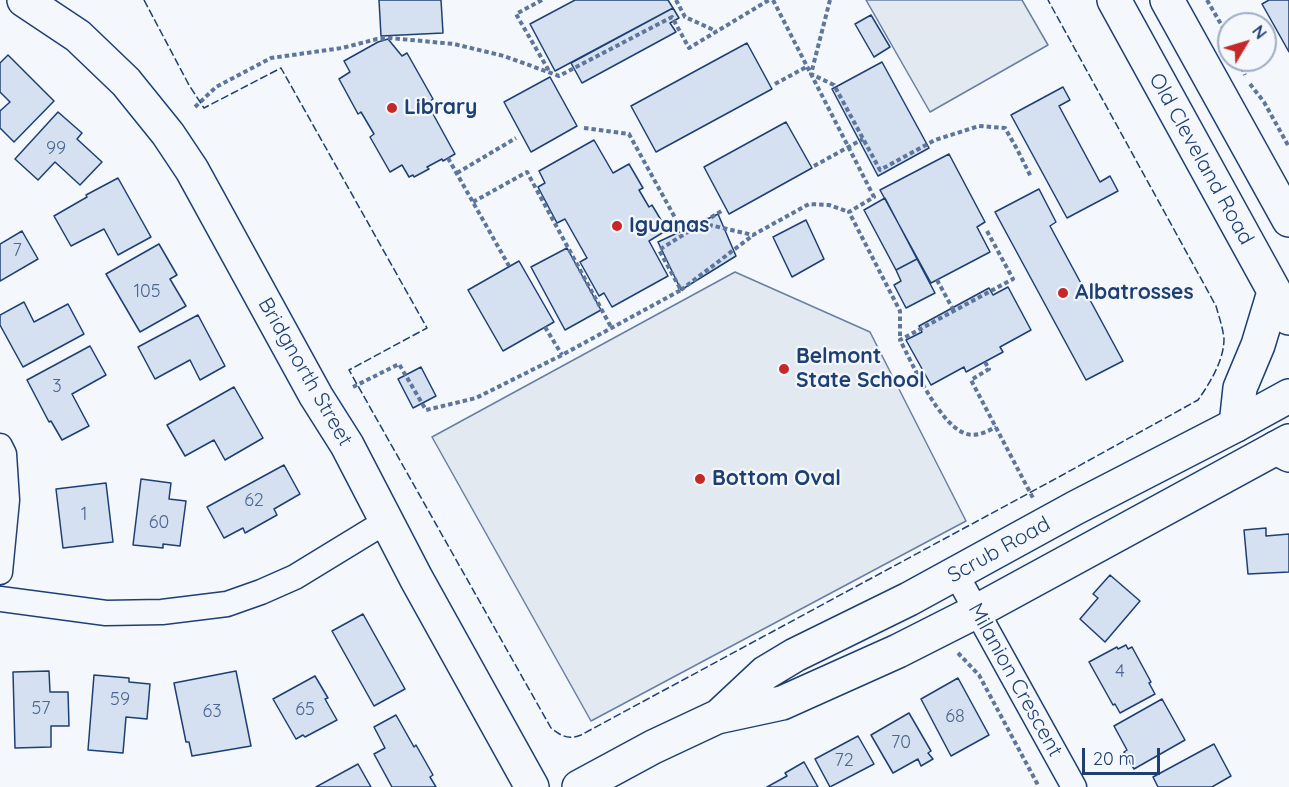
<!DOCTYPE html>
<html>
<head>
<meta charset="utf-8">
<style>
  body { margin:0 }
  #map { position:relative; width:1289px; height:787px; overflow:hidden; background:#f4f7fb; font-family:Quicksand,sans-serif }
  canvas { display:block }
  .north { position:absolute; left:1217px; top:12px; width:60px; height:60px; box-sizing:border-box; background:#f4f7fb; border:2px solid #9eadc5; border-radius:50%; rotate:52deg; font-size:16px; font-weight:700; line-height:24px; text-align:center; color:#1d3f73 }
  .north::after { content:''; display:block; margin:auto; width:21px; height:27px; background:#c62828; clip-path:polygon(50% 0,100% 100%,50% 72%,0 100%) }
  .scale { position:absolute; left:1082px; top:748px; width:78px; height:27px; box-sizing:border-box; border:3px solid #1d3f73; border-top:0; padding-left:8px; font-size:18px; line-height:21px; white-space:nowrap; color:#1d3f73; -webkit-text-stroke:4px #f4f7fb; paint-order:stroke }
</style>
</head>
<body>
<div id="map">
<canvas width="1289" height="787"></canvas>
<div class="north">N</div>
<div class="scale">20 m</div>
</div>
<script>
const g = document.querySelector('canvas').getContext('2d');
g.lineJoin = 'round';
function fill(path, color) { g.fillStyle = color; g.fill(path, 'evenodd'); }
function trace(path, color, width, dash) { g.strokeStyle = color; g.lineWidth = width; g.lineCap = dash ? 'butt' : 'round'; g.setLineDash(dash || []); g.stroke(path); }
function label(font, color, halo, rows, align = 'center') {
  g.font = font + ' Quicksand,sans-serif'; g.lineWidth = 4.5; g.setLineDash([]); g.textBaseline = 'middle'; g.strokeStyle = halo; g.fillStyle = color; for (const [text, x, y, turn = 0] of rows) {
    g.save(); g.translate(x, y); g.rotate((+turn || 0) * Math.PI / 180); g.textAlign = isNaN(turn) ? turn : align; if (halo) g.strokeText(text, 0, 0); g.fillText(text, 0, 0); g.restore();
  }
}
const green = new Path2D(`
  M866,0H1022L1048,45L930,112Z
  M735,272L870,332L966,521L591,721L432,437Z`);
fill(green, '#e3e9f0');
trace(green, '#687fa3', 1.5);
const building = new Path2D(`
  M379,0H441L443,33L381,36Z
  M575,0H668L673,8L555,71L530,24Z
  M1269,0H1289V52L1262,4Z
  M673,8L679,18L670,23L676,32L582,83L571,63Z
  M871,15L890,47L874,57L855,24Z
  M388,39L402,56L407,53L433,99L427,103L455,154L443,161L442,159L427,167L429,169L414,177L413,175L409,177L402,165L390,172L370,137L374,134L361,112L358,114L339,79L350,72L344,61L378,42Z
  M747,43L772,89L656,152L631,106Z
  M8,55L54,101L14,142L0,128V111L10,102L0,92V63Z
  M882,62L929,148L878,176L832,89Z
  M550,77L577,126L531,152L504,102Z
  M1063,87L1070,100L1059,106L1100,182L1110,176L1118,191L1067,218L1011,115Z
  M58,112L82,133L77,139L102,162L80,185L55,162L38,180L15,159Z
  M786,122L812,168L729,214L704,167Z
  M594,140L613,173L629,164L643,188L639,190L649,207L652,205L667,230L649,241L668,276L612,307L604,293L599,296L580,262L587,258L565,219L557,223L538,187L545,183L539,171Z
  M949,154L985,222L977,227L990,252L931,283L880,190Z
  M118,178L151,237L118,255L104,229L71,246L54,216L87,197L86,195Z
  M1039,189L1056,222L1050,226L1123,361L1086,380L995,212Z
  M885,198L917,259L896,270L864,210Z
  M718,214L736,256L681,290L658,242Z
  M806,220L824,259L792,277L773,237Z
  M22,231L38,259L0,281V244Z
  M159,244L177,275L170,279L186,306L140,332L106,274Z
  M567,248L601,310L565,330L531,267Z
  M917,259L935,293L906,308L894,285L901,281L896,270Z
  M519,261L554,322L503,351L468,290Z
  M1008,287L1031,330L1000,347L1003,352L966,372L964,367L931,385L906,340L922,332L919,326L989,288L993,295Z
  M24,302L34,322L68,304L84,334L23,367L0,325V315Z
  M198,315L225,366L200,380L190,360L155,379L138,347Z
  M90,346L106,375L72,394L89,426L62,440L51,421L49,422L27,380Z
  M421,367L436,396L413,408L398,379Z
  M234,387L263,438L225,460L214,440L185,456L167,425Z
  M284,465L300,494L274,509L277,515L245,533L243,528L224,538L207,507Z
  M141,479L171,483L169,499L186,501L180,546L163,544V548L133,545Z
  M106,483L113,542L63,548L56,489Z
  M1266,528V536L1289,534V572L1248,574L1244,530Z
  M1110,575L1140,601L1105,642L1080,619L1098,598L1093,594Z
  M363,614L405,689L374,706L332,631Z
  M1126,645L1128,649L1132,647L1151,682L1149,683L1155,694L1120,713L1115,704L1113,705L1089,662L1117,647L1118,649Z
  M49,671L50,692H68L69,726H51V747L15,748L13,672Z
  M236,671L251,746L192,756L189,742H186L174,683Z
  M94,675L129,678V682L150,684L147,719L126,717L123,753L88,750Z
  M315,676L328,698L325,699L337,720L305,737L303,735L296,739L273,699Z
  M958,678L989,735L951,756L921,699Z
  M1162,699L1185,740L1134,769L1124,752L1127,750L1114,726Z
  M909,713L931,751L928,753L933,759L921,766L918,759L893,773L871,735Z
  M396,715L414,747L416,745L433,775L430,777L436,787H392L374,754L385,748L374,727Z
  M858,736L874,764L830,787L815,759Z
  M1214,744L1231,776L1212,787H1158L1153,777Z
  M804,762L818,787H767L787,776L785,773Z
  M358,764L371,787H316Z`);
fill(building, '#d5e0f0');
trace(building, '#1d3f73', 1.5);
const street = new Path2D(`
  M0,446L4,454L7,500L0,572
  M956,574L1074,787
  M0,599L106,613L162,612L227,604L261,592L295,577L385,522`);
const secondary = new Path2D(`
  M24,0L78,36L126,82L168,134L192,170L316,396L347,445L416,578L532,787
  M719,716L765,673L795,655L909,599L1075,508L1236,425L1289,396
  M579,787L653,747L717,717L782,703L898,651L977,611L1289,441`);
const highway = new Path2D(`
  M1114,0L1289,318
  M1167,0L1289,220
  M1236,425L1240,388L1258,345L1274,292
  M1276,448L1289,455`);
trace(street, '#1d3f73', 27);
trace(secondary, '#1d3f73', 36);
trace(highway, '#1d3f73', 36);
trace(new Path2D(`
  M542,0L516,14L549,71
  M676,0L685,17L716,31
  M773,0L874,197L849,212L900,311V340
  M830,0L811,74L834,85L880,170L935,140L979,126L1005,128L1017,149L1031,177
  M1207,0L1229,38
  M1239,60L1245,75
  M775,84L808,66
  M1250,84L1264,102L1289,147
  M195,107L216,87L271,58L342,48L377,39L390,38L454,44L504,56L559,76L672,17L689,48L769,0
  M584,128L629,134L684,234
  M448,158L509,266
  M814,166L863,139
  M457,173L516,138
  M473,202L527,172L611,327
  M701,223L753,235L809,204L829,205L849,212
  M987,231L1013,279L900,340C913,365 938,422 964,433C975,438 986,432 996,427
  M937,280L954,311
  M681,290L752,236
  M545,327L562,355
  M985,362L989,369L971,380L1033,498
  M353,387L399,364L426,410L476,398L562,355L681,290L659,250L723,210
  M958,653L979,675L1039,787`), '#5e769c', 4, [4.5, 3]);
trace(street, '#f4f7fb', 24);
trace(secondary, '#f4f7fb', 33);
trace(highway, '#f4f7fb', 33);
trace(new Path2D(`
  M144,0L189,85L204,108L281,68L427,328L349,370L551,728C561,736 568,740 581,735L1057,478L1198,400C1210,383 1224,360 1224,339C1223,328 1219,317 1216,306L1048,0`), '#1d3f73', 1.5, [8, 3]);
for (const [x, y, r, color] of [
  [392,108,6,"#c62828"],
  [617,226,6,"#c62828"],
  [1063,293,6,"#c62828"],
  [784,369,6,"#c62828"],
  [700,479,6,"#c62828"]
]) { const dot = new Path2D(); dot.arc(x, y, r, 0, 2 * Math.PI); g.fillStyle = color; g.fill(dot); trace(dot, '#f4f7fb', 2); }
label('18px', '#4b6792', null, [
  ["99",56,149],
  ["7",17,251],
  ["105",147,292],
  ["3",57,387],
  ["62",254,501],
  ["1",84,515],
  ["60",159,523],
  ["4",1120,672],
  ["59",120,700],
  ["57",41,709],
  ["65",305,710],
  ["63",212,712],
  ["68",955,717],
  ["70",901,743],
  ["72",844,761]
]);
label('bold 21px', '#1d3f73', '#f4f7fb', [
  ["Library",404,108],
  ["Iguanas",629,226],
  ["Albatrosses",1075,293],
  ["Belmont",796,357],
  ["State School",796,381],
  ["Bottom Oval",712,479]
], 'left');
label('21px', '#1d3f73', '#f4f7fb', [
  ["Old Cleveland Road",1201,159,61],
  ["Bridgnorth Street",305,372,60],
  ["Scrub Road",999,550,-29],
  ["Milanion Crescent",1015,680,61]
]);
</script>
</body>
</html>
